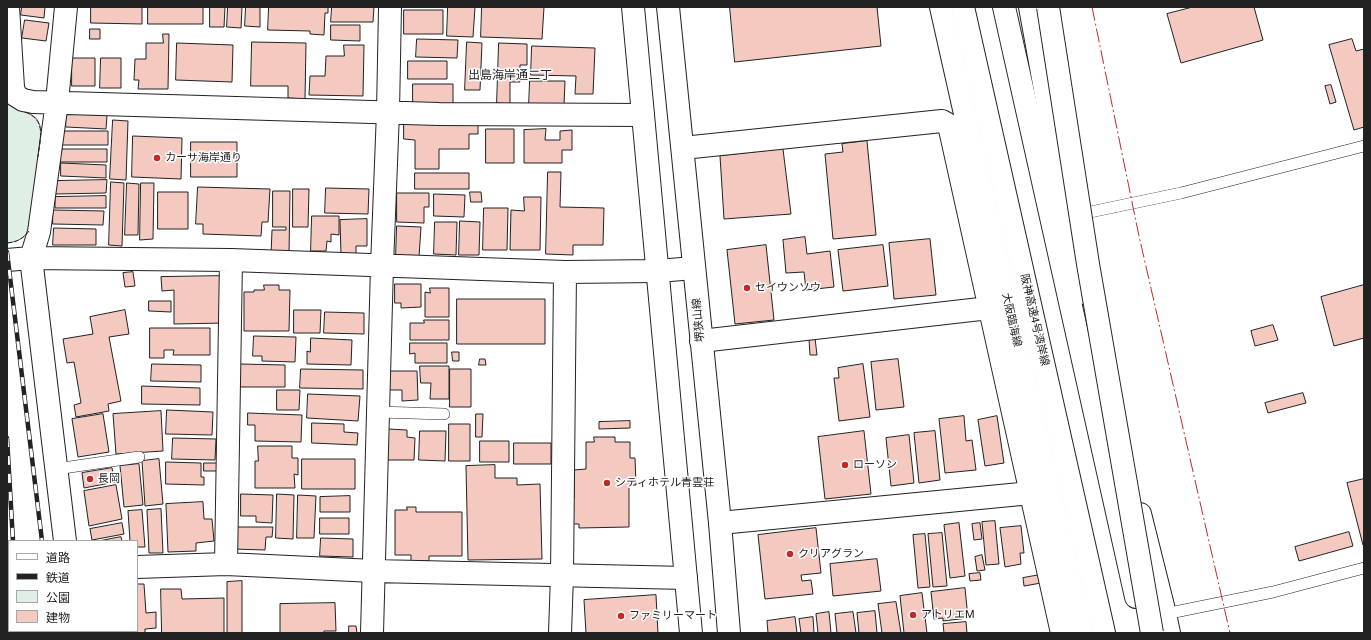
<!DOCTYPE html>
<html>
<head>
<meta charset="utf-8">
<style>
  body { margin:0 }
  #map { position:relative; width:1371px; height:640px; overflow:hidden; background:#fff; font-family:Roboto,"Noto Sans JP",sans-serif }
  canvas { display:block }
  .frame { position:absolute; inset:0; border:8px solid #222; pointer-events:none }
  .legend { position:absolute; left:8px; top:540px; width:130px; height:92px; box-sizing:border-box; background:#fff; border:1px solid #a7a7a7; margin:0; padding:5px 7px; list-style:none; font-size:12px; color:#222 }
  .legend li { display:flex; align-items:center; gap:8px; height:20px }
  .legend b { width:20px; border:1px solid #a7a7a7 }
</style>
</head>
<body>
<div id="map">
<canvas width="1371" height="640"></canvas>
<div class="frame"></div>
<ul class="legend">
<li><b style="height:5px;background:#fff"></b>道路</li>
<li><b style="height:5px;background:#222"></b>鉄道</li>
<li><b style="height:11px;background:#e0efe3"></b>公園</li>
<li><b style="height:11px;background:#f3c9c0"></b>建物</li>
</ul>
</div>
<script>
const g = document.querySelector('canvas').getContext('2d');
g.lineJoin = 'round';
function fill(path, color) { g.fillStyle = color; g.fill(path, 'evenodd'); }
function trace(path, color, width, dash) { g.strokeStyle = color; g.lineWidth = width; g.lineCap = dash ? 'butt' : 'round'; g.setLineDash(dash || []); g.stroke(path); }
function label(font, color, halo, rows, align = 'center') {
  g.font = font + ' Roboto,"Noto Sans JP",sans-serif'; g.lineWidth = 3; g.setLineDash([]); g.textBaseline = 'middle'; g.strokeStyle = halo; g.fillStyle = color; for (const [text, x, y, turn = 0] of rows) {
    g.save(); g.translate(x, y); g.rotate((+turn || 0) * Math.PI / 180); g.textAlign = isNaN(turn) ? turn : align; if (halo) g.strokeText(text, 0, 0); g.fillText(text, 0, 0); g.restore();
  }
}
const green = new Path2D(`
  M7,98C14,118 39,105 41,132L30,229C24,238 18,242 7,243Z`);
fill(green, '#e0efe3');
trace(green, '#6f6f6f', 1);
const building = new Path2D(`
  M22,7H45L44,18L21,15Z
  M91,7H142V24L91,23Z
  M148,7H203V24H148Z
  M210,7H225L224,27H210Z
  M228,7H242L241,28L227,27Z
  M246,7H260V27L245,26Z
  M269,7H328V13H325L324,35L310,34V31L268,30Z
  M332,7H374L373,22H331Z
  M448,7H475L473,37L447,36Z
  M482,7H544L542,39L481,37Z
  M730,7H877L881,46L735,62Z
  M1193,7H1254L1263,40L1181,63L1167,14Z
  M404,10H443V34H404Z
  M25,20L49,23L46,41L22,38Z
  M331,25H360V41L331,40Z
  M90,29H100V39H90Z
  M163,34H169L168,89H138L139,80H134L135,59H146V43H163Z
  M417,39L458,40L457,58L416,57Z
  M1352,39L1356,51L1364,49V127L1354,130L1329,45Z
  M252,42L306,43L305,99L288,98V86H251Z
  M467,42L482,43L480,90H465Z
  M177,43L233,45L232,82L176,80Z
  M499,43L527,44V65H520V82H510V104L497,103Z
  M344,45H364L363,96L309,95L310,76H325L326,56H344Z
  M532,46L595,48L593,94H575L576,76L531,75Z
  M72,58H95V86H72Z
  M101,58H121V88H100Z
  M408,61H447V79H408Z
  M530,81H565L564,105H529Z
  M413,84H453V104L413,103Z
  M1331,85L1336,102L1330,104L1325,86Z
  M66,114L107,115L106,129L66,127Z
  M113,120L128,121L126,180L110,179Z
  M404,124H478V134H469V149H439V169H415V140L404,139Z
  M486,129H514V163H486Z
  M546,129L545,140H560V131L572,130V150H562V163H524V130Z
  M61,131H108V145H61Z
  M133,136L182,138L181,179L132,177Z
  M867,141L876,235L833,239L825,154L843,152L842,144Z
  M191,142H237V177H191Z
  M60,149H107V162H60Z
  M783,149L791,214L724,219L720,156Z
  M61,163L106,165V178L61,176Z
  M548,172H561L560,207L604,208L603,245H573V255L546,254Z
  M415,173H469V189H415Z
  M107,180L106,193L54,194V181Z
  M111,182L124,183L122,246L109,245Z
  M127,183L139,184L138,235H125Z
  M141,183H154L153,239L140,240Z
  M198,187L270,189L268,222H262L261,236L203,234V224H196Z
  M326,188L369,189L368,214L325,213Z
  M293,189H309L308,227H293Z
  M273,191H290L289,255H271L272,230H286V227H273Z
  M158,192H188V229H158Z
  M470,192H481L482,202H471Z
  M397,193H429V207H424V223L397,222Z
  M434,194L465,195L464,217L434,216Z
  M106,196V208H55V197Z
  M524,197H541L540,250H510L511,210L524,211Z
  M484,208H508L507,250H483Z
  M53,210L104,211L103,225L53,224Z
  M312,216H339V235L331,234V242L327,241L326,251H311Z
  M367,219V246H356V254L341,255L340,220Z
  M460,221L480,222L479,255H459Z
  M435,222H457L456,255L434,254Z
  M397,226L421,227L419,257L396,256Z
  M54,228L96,229V245H53Z
  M805,237L807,254L830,251L834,287L806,290L804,272L786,273L783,240Z
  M930,239L936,295L894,299L889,243Z
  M766,245L774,320L735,324L727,250Z
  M883,245L888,286L843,291L838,250Z
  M133,272L135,286L125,287L123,273Z
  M224,276V323L174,324V290L162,291L161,277Z
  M395,284H421V307L401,308V303H395Z
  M264,285H279V290H290L289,331H244V292H254V290H264Z
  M1364,285V338L1334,346L1321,297Z
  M430,288H449V317H425V292L430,293Z
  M457,299H545V344H457Z
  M149,301H171V312L149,311Z
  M125,310L129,334L109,337L121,401L108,404L109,411L76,417L74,405L81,403L74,362L67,363L63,339L93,334L90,317Z
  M294,310H321L320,333H294Z
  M325,312L364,313V334L324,333Z
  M424,320H449V340H410V323H424Z
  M1273,325L1278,340L1255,346L1251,331Z
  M150,328H210V355H173L174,350H164V358H150Z
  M254,336L296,337L295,362L262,361V356H253Z
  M311,338L352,340L351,365L307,364V351L310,352Z
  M815,338L817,355H810L809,339Z
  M410,343H447V363H415V353L410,354Z
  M452,352H459V361H453Z
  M480,359H485L486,365H479Z
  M898,359L904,407L876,410L871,362Z
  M152,364L201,365V382L151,381Z
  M240,364L285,365V387H240Z
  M863,364L870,417L839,421L834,378H839L838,368Z
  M420,366H449V399H430L431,383H421Z
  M301,369L363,370V389L300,388Z
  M450,369H471V407H450Z
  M390,371H417L418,400L402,401V390H390Z
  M142,386L200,388V405L142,404Z
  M277,390H300L299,410H277Z
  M1303,393L1306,403L1268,413L1265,403Z
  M308,394L360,396L358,421L307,418Z
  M167,410L213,412L212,435L166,434Z
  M161,411L163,451L116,454L113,414Z
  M248,413L302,415L301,442L255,441V425H248Z
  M103,414L109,452L78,457L72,419Z
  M476,414H483L482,437H476Z
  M964,416L966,441L972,440L976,470L945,473L939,419Z
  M997,416L1004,463L985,466L978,420Z
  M630,421V428L599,429V422Z
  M312,423L344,424V432L358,433L357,445L312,443Z
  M449,424H470V461H449Z
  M388,429L407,430V437L415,438L414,460H388Z
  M420,431H446L445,461L419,460Z
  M864,431L871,494L825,499L818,437Z
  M935,431L940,480L919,483L914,433Z
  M909,435L914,483L891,486L886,438Z
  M594,437H615V442H630V458H635L636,485H629V527L579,528V524H570V499L574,498V470L586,469V442H594Z
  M173,438L216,439L215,460L172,459Z
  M480,441H509V462H480Z
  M514,443H551V464H514Z
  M258,446H292V458H298V475L294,474L295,488H255V461H258Z
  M159,459L163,504L145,506L142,461Z
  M302,459H355V489H302Z
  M166,462L201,463V477H204V485L166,484Z
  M204,463H218V471H204Z
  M139,464L143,505L124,507L120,466Z
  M495,465V478H517V485L540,484L542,559L468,560L466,466Z
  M112,468L115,482L84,488L82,473Z
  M1364,479V545H1363L1347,483Z
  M116,485L122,519L89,526L84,491Z
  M241,494L273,495L272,523L256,522V516H241Z
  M277,494L294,495L293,539L276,538Z
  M298,495L316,496L314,538H297Z
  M350,496V512H320V497Z
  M203,502L204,519H212L214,541L196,543V551L168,552L166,504Z
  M407,507H416V512H462V556H429V561H411V555H395V510H407Z
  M161,509L163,553H149L147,510Z
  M142,510L145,547H137V541H130L128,511Z
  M320,518H349V534H320Z
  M995,521L999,564L986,565L982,522Z
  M122,523L124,534L92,540L90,529Z
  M959,523L965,576L950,578L944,525Z
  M980,523L982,539L974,540L972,524Z
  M1021,526L1024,553H1020L1021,564L1005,567L1000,528Z
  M233,527H273L272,537H266L265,550L233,549Z
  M816,528L821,573L801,575L802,581L811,580L813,594L765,599L758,535Z
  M1349,532L1353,546L1299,561L1295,547Z
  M942,533L947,586L933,587L928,534Z
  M925,534L930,587L918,588L913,535Z
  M121,537L122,541H99Z
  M321,538L353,539V557L320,556Z
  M982,555L985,570L977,571L975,557Z
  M877,559L881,591L833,596L830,564Z
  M980,573L981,580L970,581L969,574Z
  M1040,575L1041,583L1024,586L1023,578Z
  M242,581V633H227V582Z
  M137,584H144L146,613L156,612V628L145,629V633H95V631H137Z
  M965,588L968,618L943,621V618L934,619L931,592Z
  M161,589H181L182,599L224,598V633H162Z
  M922,593L927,633H904L900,596Z
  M656,595L658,633H586L584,600Z
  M896,602L901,633H882L878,604Z
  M335,603L336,631H324V633H280V604Z
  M875,611L877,633H859L857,613Z
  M829,612L831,633H818L816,614Z
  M853,612L856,633H837L835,614Z
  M795,617L797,633H768L767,621Z
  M813,617L814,633H801L799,619Z
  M966,622L967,633H944L943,624Z
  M349,626H356L357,633H349Z`);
fill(building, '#f3c9c0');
trace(building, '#222', 1);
const lane = new Path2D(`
  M1076,215L1181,193L1364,146
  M378,412L444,414
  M56,469L139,457
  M1165,614L1273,592L1364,568`);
const street = new Path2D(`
  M8,7L13,87L15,95L23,100L33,102L439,114L643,115
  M683,148L942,121L949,125L1062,633
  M7,260L31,258L231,260L565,272L658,271L694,268
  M701,341L989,308
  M720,523L1031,493
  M65,541L31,258L39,232L57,102L66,7
  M226,564L231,260
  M137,567L226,564L374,571L686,578
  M7,573H9
  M75,631V633
  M372,633L382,266L388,112L390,7
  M560,633L562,575L565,272`);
const primary = new Path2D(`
  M633,7L691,633
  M668,7L720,523L729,633
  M941,7L1082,633
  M1030,7L1076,259L1084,293
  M1140,514L1165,614L1169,633`);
const highway = new Path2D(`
  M963,7L1104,633
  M1004,7L1136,597`);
trace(lane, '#222', 12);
trace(street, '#222', 24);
trace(primary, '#222', 24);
trace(highway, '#222', 24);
trace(lane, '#fff', 11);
trace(street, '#fff', 22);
trace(primary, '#fff', 22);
trace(highway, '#fff', 22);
const rail = new Path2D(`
  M7,252L42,541
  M7,438L13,541
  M18,631V633
  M53,631V633`);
trace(rail, '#222', 4.5);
trace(rail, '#fff', 3, [9]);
const highwayBridge = new Path2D(`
  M1048,7L1088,264L1152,633`);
trace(highwayBridge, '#222', 24, []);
trace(highwayBridge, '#fff', 22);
trace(new Path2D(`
  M25,112C47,120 40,139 38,157
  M7,243C17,242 23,239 29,231`), '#222', 1, [5, 2]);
trace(new Path2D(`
  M1092,7L1139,236L1230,633`), '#c62828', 1, [14, 3, 2, 3]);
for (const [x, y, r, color] of [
  [157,158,4,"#c62828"],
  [747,288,4,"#c62828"],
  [845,465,4,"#c62828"],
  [90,479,4,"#c62828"],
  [607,483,4,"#c62828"],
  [790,554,4,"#c62828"],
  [913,615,4,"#c62828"],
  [621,616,4,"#c62828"]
]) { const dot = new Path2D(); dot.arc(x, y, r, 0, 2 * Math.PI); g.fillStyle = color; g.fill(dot); trace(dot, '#fff', 1.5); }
label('11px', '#222', '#fff', [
  ["カーサ海岸通り",165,158],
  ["セイウンソウ",755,288],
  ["ローソン",853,465],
  ["長岡",98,479],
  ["シティホテル青雲荘",615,483],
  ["クリアグラン",798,554],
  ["アトリエM",921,615],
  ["ファミリーマート",629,616]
], 'left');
label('11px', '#222', '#fff', [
  ["堺狭山線",699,320,-95],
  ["大阪臨海線",1011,320,77],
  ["阪神高速4号湾岸線",1034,320,77]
]);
label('12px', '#222', '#fff', [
  ["出島海岸通二丁",510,76]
]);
</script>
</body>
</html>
